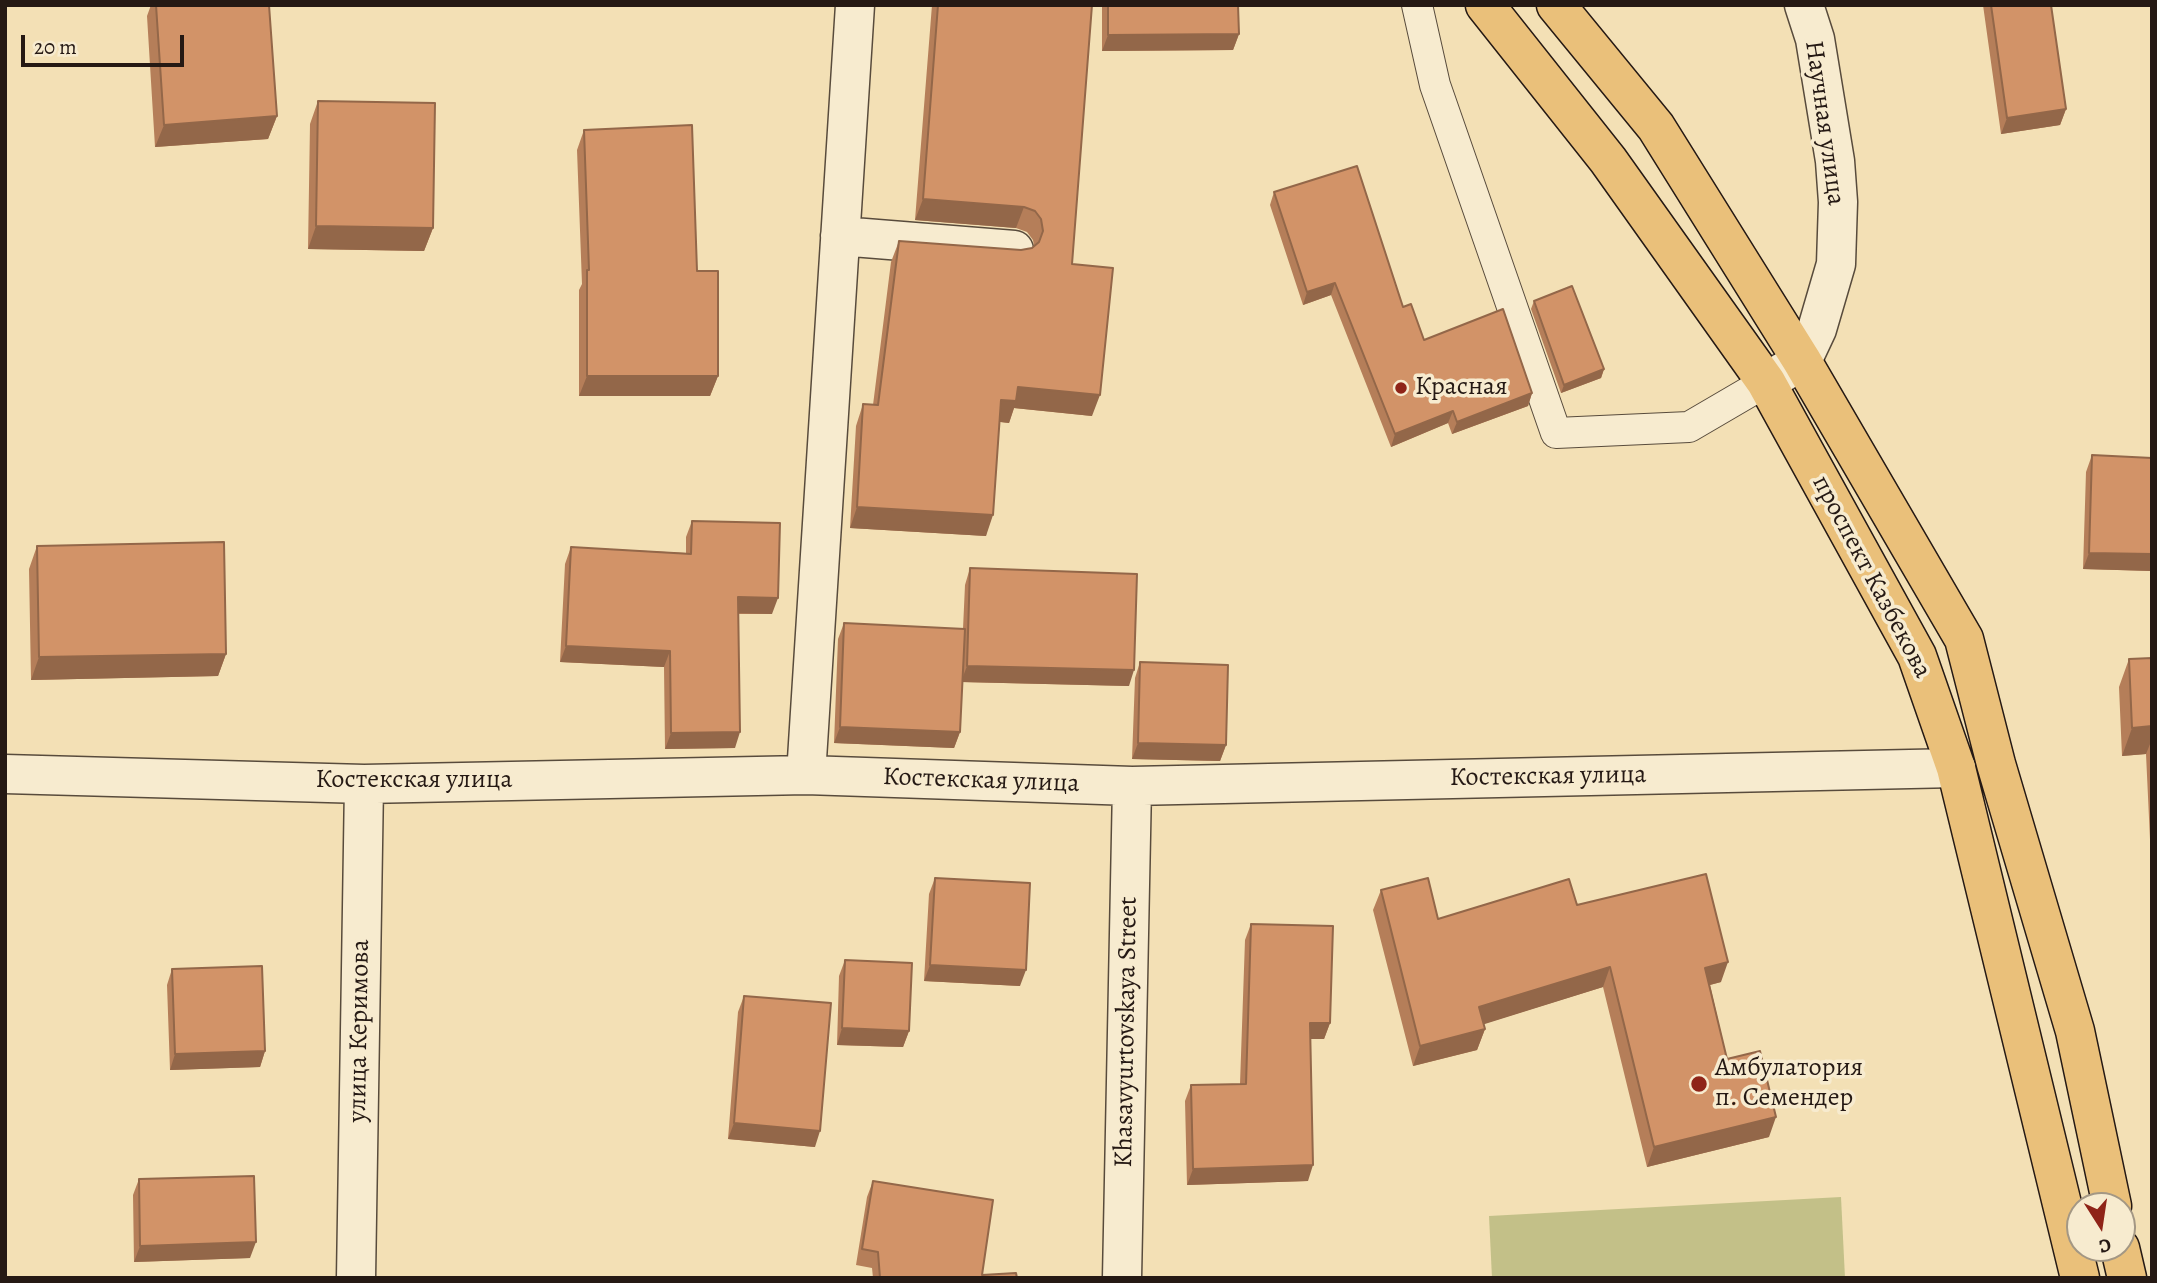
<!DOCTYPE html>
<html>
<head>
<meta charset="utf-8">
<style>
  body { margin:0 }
  #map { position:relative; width:2157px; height:1283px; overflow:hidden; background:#f3e0b5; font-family:Alegreya,serif }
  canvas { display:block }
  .frame { position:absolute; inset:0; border:7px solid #251914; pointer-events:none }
  .north { position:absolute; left:2066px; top:1192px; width:70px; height:70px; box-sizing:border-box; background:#f7ebcf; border:2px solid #a39784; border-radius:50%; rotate:168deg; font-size:19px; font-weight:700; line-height:28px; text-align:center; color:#251914 }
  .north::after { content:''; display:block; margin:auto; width:24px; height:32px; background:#8f2418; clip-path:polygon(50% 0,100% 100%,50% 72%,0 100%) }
  .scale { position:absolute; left:21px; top:35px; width:163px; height:32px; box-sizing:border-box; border:4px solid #251914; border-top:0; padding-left:9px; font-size:21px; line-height:24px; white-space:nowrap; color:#251914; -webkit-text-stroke:5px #f7ebcf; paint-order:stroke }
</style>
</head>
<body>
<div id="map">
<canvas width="2157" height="1283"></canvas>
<div class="frame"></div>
<div class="north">С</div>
<div class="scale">20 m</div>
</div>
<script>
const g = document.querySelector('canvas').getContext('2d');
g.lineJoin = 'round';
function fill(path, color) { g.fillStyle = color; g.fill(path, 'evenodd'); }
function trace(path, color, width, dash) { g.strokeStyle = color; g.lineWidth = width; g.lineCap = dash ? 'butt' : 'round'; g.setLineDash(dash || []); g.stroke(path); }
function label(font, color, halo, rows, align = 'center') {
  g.font = font + ' Alegreya,serif'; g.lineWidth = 7; g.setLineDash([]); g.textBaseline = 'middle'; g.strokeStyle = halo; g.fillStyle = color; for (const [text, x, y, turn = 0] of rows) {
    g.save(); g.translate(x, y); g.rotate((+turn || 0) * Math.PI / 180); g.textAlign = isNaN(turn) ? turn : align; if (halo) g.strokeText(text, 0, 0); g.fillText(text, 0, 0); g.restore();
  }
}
fill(new Path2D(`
  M1841,1197L1845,1278H1492L1489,1216Z`), '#c3c088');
const service = new Path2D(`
  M1417,5L1435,85L1556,433L1689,427L1766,382`);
const minor = new Path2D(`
  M840,236L1014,250
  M1766,382L1802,361L1817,329L1836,264L1838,202L1835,161L1815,39L1804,5
  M5,774L364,784L806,775L1132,786L1956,768
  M806,775L855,5
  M356,1278L364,784
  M1122,1278L1132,786`);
const trunk = new Path2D(`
  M1485,5L1608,160L1766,382L1917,656L1956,768L2080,1278
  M1556,5L1656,127L1802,361L1964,639L1996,764L2075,1031L2112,1206
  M2120,1248L2127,1278`);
trace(service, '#584b3c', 32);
trace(minor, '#584b3c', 41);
trace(trunk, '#251914', 41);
trace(service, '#f7ebcf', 30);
trace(minor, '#f7ebcf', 38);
trace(trunk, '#eac07a', 38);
fill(new Path2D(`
  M151,5H269L277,116L268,139L155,147L147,16Z
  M932,5H1092L1072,264L1092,416L1014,408L1009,423L1000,422L986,536L850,528L856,426L863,404L873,405L891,262L899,241L1021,250L1032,248L1034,246L1033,240L1027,232L1016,228L915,220Z
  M1102,5H1238L1239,34L1233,50L1102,51Z
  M1983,5H2051L2066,109L2060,125L2001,134Z
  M318,101L433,228L424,251L308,249L310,124Z
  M584,130L697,271L718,376L710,396H579V290L582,284L577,150Z
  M1274,192L1403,307L1424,340L1532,393L1528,406L1452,434L1448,423L1391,447L1331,295L1303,305L1270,205Z
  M1534,301L1604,369L1601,378L1561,393L1531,309Z
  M2092,455L2152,458V571L2083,569L2086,472Z
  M692,521L772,614H738L735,748L665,749L664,667L560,662L565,564L571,547L686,553V537Z
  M37,546L226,654L218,676L31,680L29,569Z
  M970,568L1129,686L962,682L960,732L954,748L834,743L838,639L844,623L963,629L965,585Z
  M2152,658V882L2146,754L2122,756L2119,687L2129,659Z
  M1140,662L1226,745L1220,761L1132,759L1135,678Z
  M935,878L1020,986L924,981L929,894Z
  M1381,890L1438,919L1577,905L1721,982L1710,985L1727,1059L1769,1137L1647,1167L1603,987L1483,1024L1485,1029L1477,1050L1413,1066L1373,910Z
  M1251,924L1330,1023L1324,1039H1311L1308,1181L1187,1185L1185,1101L1191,1085L1240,1084L1245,940Z
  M845,960L909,1031L903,1047L837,1045L839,976Z
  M172,969L265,1051L260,1067L170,1070L167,985Z
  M744,996L815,1147L728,1139L738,1012Z
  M139,1179L250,1258L134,1262L133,1195Z
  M873,1181L982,1275L1017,1278H873L872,1268L856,1265L867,1197Z`), '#b57e59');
fill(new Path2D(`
  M1239,34L1233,50L1102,51L1108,35Z
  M2066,109L2060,125L2001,134L2007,118Z
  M277,116L268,139L155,147L164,125Z
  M923,199L1024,207L1016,228L915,220Z
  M316,226L433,228L424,251L308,249Z
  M1335,283L1331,295L1303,305L1307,292Z
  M1604,369L1601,378L1561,393L1564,385Z
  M587,376H718L710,396H579Z
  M1018,387L1100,395L1092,416L1014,408L1009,423L993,421L1001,400Z
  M1532,393L1528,406L1452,434L1457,422Z
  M1453,411L1448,423L1391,447L1395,434Z
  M857,507L993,515L986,536L850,528Z
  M2089,553L2152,554V571L2083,569Z
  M738,597L778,598L772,614L732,613Z
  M566,646L670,651L664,667L560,662Z
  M226,654L218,676L31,680L39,657Z
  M967,666L1134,670L1129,686L961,682Z
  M2152,726V739L2146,754L2122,756L2132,728Z
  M840,727L960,732L954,748L834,743Z
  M740,732L735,748L665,749L671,733Z
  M1138,743L1226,745L1220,761L1132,759Z
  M1728,962L1721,982L1698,988L1705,968Z
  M930,965L1026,970L1020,986L924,981Z
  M1610,967L1603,987L1472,1028L1479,1007Z
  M1310,1023H1330L1324,1039H1304Z
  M842,1028L909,1031L903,1047L837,1045Z
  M1485,1029L1477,1050L1413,1066L1420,1046Z
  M265,1051L260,1067L170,1070L175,1054Z
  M1776,1117L1769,1137L1647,1167L1654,1147Z
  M734,1123L820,1131L815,1147L728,1139Z
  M1313,1165L1308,1181L1187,1185L1193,1169Z
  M256,1242L250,1258L134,1262L140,1246Z`), '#936749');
const building = new Path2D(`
  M156,5H269L277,116L164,125Z
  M938,5H1092L1072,264L1113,268L1100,395L1018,387L1016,401L1001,400L993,515L857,507L863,404L878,405L899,241L1021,250L1032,248L1039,242L1043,231L1041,219L1035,211L1024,207L923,199Z
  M1108,5H1238L1239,34L1108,35Z
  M1991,5H2051L2066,109L2007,118Z
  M318,101L435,103L433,228L316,226Z
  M692,125L697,271H718V376H587V270H589L584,130Z
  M1357,166L1403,307L1411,304L1424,340L1503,309L1532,393L1457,422L1453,411L1395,434L1335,283L1307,292L1274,192Z
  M1572,286L1604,369L1564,385L1534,301Z
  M2092,455L2152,458V554L2089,553Z
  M692,521L780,523L778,598L738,597L740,732L671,733L670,651L566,646L571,547L691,554Z
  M224,542L226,654L39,657L37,546Z
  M970,568L1137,574L1134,670L967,666Z
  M844,623L965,629L960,732L840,727Z
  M2152,658V726L2132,728L2129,659Z
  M1140,662L1228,665L1226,745L1138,743Z
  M1706,874L1728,962L1705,968L1727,1059L1760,1051L1776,1117L1654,1147L1610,967L1479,1007L1485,1029L1420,1046L1381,890L1428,878L1438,919L1569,879L1577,905Z
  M935,878L1030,883L1026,970L930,965Z
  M1251,924L1333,926L1330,1023H1310L1313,1165L1193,1169L1191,1085L1246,1084Z
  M845,960L912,963L909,1031L842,1028Z
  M262,966L265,1051L175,1054L172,969Z
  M744,996L831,1003L820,1131L734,1123Z
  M254,1176L256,1242L140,1246L139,1179Z
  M873,1181L993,1200L982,1275L1016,1273L1017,1278H880L878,1252L862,1249Z`);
fill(building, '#d29368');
trace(building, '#936749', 2);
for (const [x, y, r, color] of [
  [1401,388,7,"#8f2418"],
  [1699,1084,9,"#8f2418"]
]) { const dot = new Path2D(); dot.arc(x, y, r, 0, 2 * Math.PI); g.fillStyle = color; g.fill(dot); trace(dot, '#f7ebcf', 2.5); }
label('26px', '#251914', '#f7ebcf', [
  ["Научная улица",1824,123,82],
  ["проспект Казбекова",1871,577,62],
  ["Костекская улица",1548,777,-1],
  ["Костекская улица",414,781],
  ["Костекская улица",981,781,2],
  ["улица Керимова",360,1031,-89],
  ["Khasavyurtovskaya Street",1127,1032,-89]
]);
label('26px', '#251914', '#f7ebcf', [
  ["Красная",1415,388],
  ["Амбулатория",1715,1069],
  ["п. Семендер",1715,1099]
], 'left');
</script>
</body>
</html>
